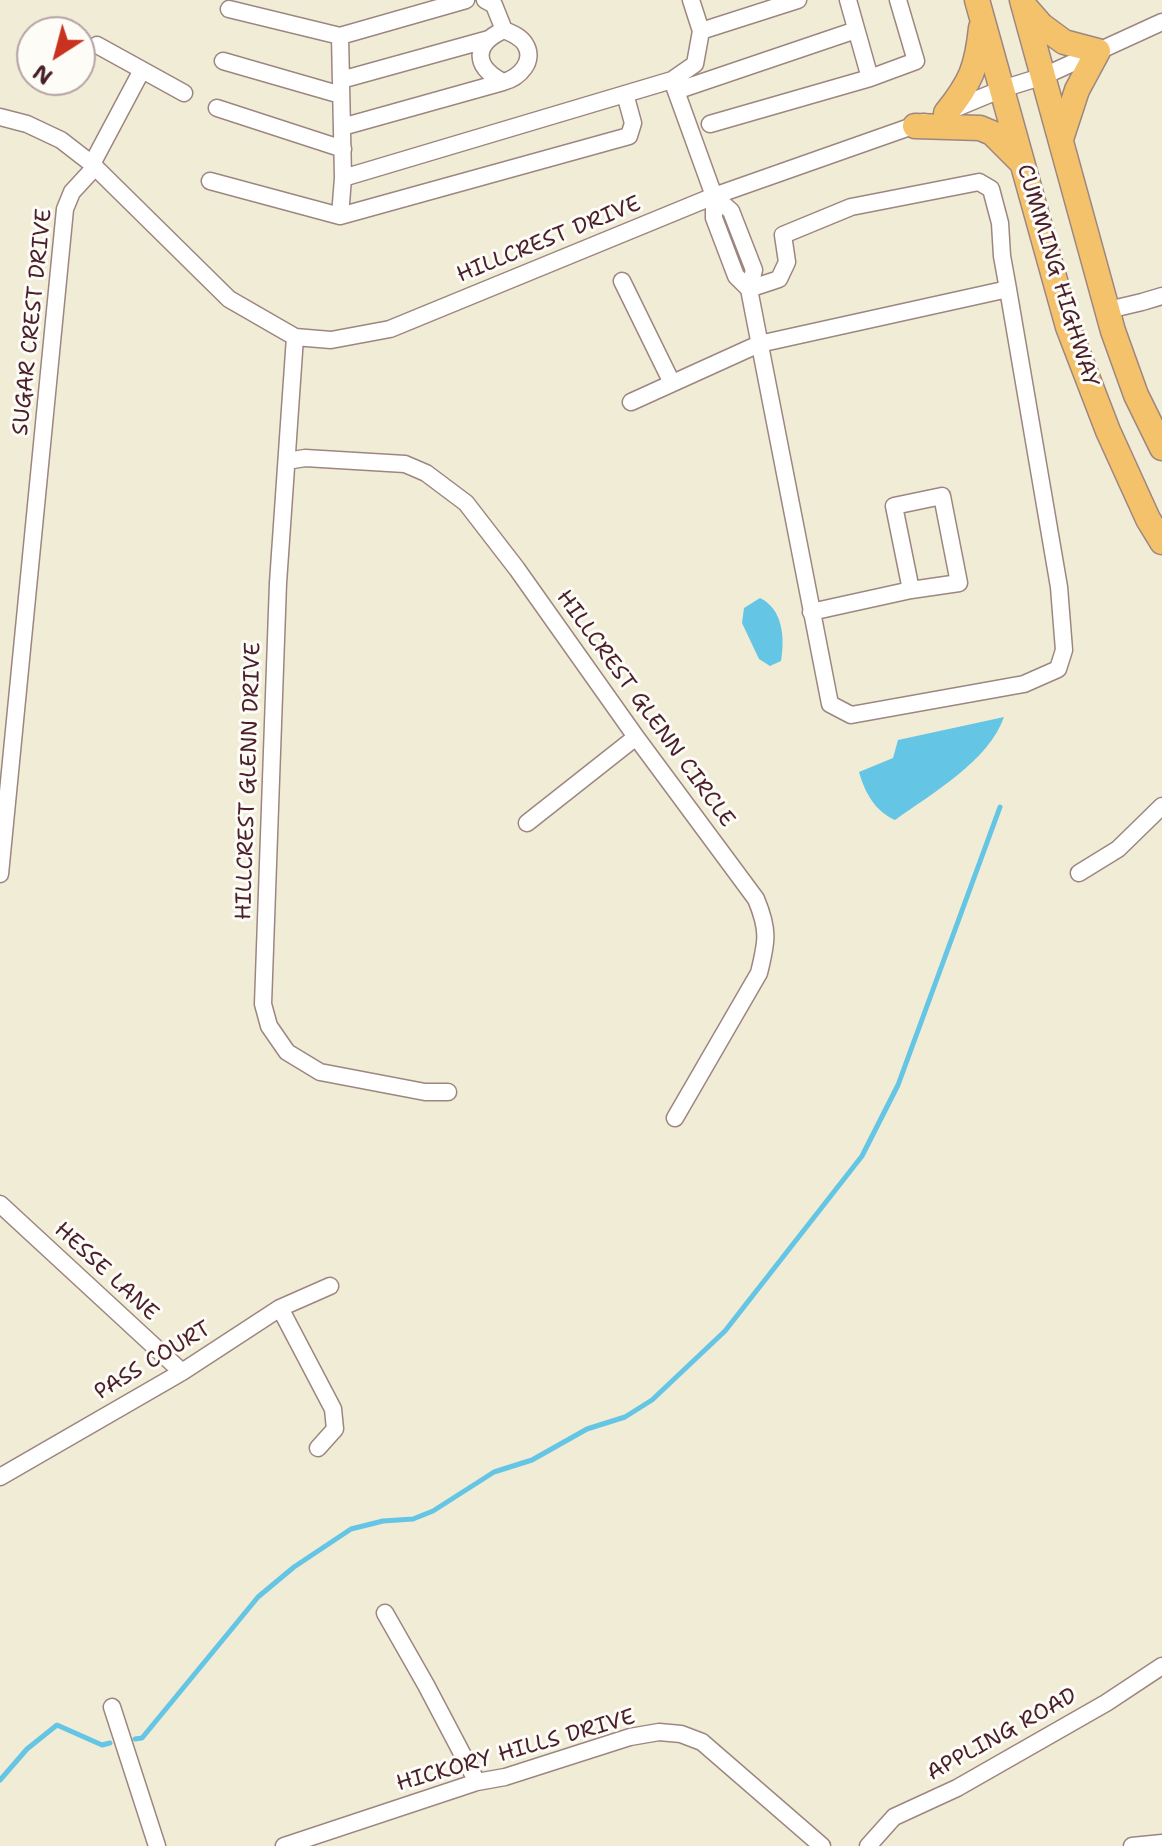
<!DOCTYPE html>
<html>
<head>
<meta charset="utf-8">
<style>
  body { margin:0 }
  #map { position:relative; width:1162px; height:1846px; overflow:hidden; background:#f1ecd6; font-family:"Shantell Sans",sans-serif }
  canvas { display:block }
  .north { position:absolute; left:16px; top:16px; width:80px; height:80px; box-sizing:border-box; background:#fdfcf7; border:2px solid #b5a4a5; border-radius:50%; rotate:216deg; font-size:22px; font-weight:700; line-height:32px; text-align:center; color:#4a1f2b }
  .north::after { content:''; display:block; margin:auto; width:28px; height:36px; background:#c8321e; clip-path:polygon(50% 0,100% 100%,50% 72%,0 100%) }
</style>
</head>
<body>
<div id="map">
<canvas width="1162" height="1846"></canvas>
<div class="north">N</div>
</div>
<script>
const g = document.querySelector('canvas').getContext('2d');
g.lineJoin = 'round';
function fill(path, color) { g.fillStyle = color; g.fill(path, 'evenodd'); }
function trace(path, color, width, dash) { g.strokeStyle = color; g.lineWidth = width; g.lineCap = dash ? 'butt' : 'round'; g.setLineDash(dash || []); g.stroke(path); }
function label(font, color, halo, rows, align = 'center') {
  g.font = font + ' "Shantell Sans",sans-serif'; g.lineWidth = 6; g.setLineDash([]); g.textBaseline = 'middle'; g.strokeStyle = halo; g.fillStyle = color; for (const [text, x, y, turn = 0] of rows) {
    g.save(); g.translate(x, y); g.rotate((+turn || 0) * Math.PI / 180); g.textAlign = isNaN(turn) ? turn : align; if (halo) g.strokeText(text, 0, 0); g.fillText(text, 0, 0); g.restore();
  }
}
fill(new Path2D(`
  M760,598C783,609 785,638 781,661L770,666L759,659L742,623L744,608Z
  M1004,717C989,761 931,794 895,820C875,811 865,793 859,772L893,758L898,740Z`), '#65c5e4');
trace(new Path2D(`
  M135,1739L142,1738L258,1597L294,1567L351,1529L383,1521L413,1519L433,1511L494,1472L532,1460L587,1429L625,1417L652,1400L725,1331L862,1156L898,1085L1000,807
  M0,1780L27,1749L57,1725L102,1745L110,1743`), '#65c5e4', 5);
const minor = new Path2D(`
  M466,0L340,36L343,178L672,80L714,196V218L736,276L749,289
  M485,0L494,5L504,30C511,33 520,36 525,44C536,61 519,78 503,82C473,66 473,44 504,30
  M229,9L340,36
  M701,31L798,0
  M97,45L184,93
  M223,61L341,95
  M870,78L916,61L898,0
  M341,80L489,39
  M672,80L695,64L701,31L691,0
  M676,91L856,30
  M217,108L343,149
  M949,111L1002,89L1044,76L1162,22
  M0,117L27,124L61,140L92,164L229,299L295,337L331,340L390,329L714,196L924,122
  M710,124L870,78L848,0
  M342,127L503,82
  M92,164L142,70
  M210,181L340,216L343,178
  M714,196L731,211L754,270L749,289L830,704L851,715L1024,684L1058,669L1064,650L1059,587L1008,289
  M340,216L629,136L633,123L625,94
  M622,281L672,383
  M1108,310L1142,302L1162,296
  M295,337L278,583L263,1004L269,1026L287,1052L320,1072L425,1092H448
  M631,402L759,344L1008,289L1002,256L1000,223L991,189L979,182L851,207L783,235L787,262L779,279L749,289
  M287,461L305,458L405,464L426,473L466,503L517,569L636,737L756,899C769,930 767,941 759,973L675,1118
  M811,612L911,590L959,583L942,496L894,506L911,590
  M527,823L636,737
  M1079,873L1118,849L1162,806
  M0,874L65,209L72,192L95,167
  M0,1204L182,1372
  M280,1308L333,1409L335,1429L318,1448
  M0,1477L182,1372L280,1308L330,1286
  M385,1613L426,1685L477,1782
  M112,1707L157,1846
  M284,1846L477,1782L505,1777L630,1737L659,1732L681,1734L702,1742L822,1846
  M868,1846L894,1817L957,1788L1106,1703L1162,1666
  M1132,1846L1162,1843`);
const highway = new Path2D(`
  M977,0L1068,327L1108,431L1148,519L1162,542
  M1022,0L1113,331L1136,395L1162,448
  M1027,9L1041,25L1064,42L1098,51L1077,90L1061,139
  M946,113C971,82 977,67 981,28
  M915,126L980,128L992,133L1020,161`);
trace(minor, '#9e8680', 19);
trace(highway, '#9e8680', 27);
trace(minor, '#fff', 16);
trace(highway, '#f4c26a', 24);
label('22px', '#4a1f2b', '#fdfcf7', [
  ["HILLCREST DRIVE",549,240,-22],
  ["CUMMING HIGHWAY",1057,276,73],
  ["SUGAR CREST DRIVE",33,322,-84],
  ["HILLCREST GLENN CIRCLE",645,709,54],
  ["HILLCREST GLENN DRIVE",249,781,-88],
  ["HESSE LANE",106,1272,43],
  ["PASS COURT",153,1361,-31],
  ["APPLING ROAD",1002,1735,-29],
  ["HICKORY HILLS DRIVE",516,1751,-16]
]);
</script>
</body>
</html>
